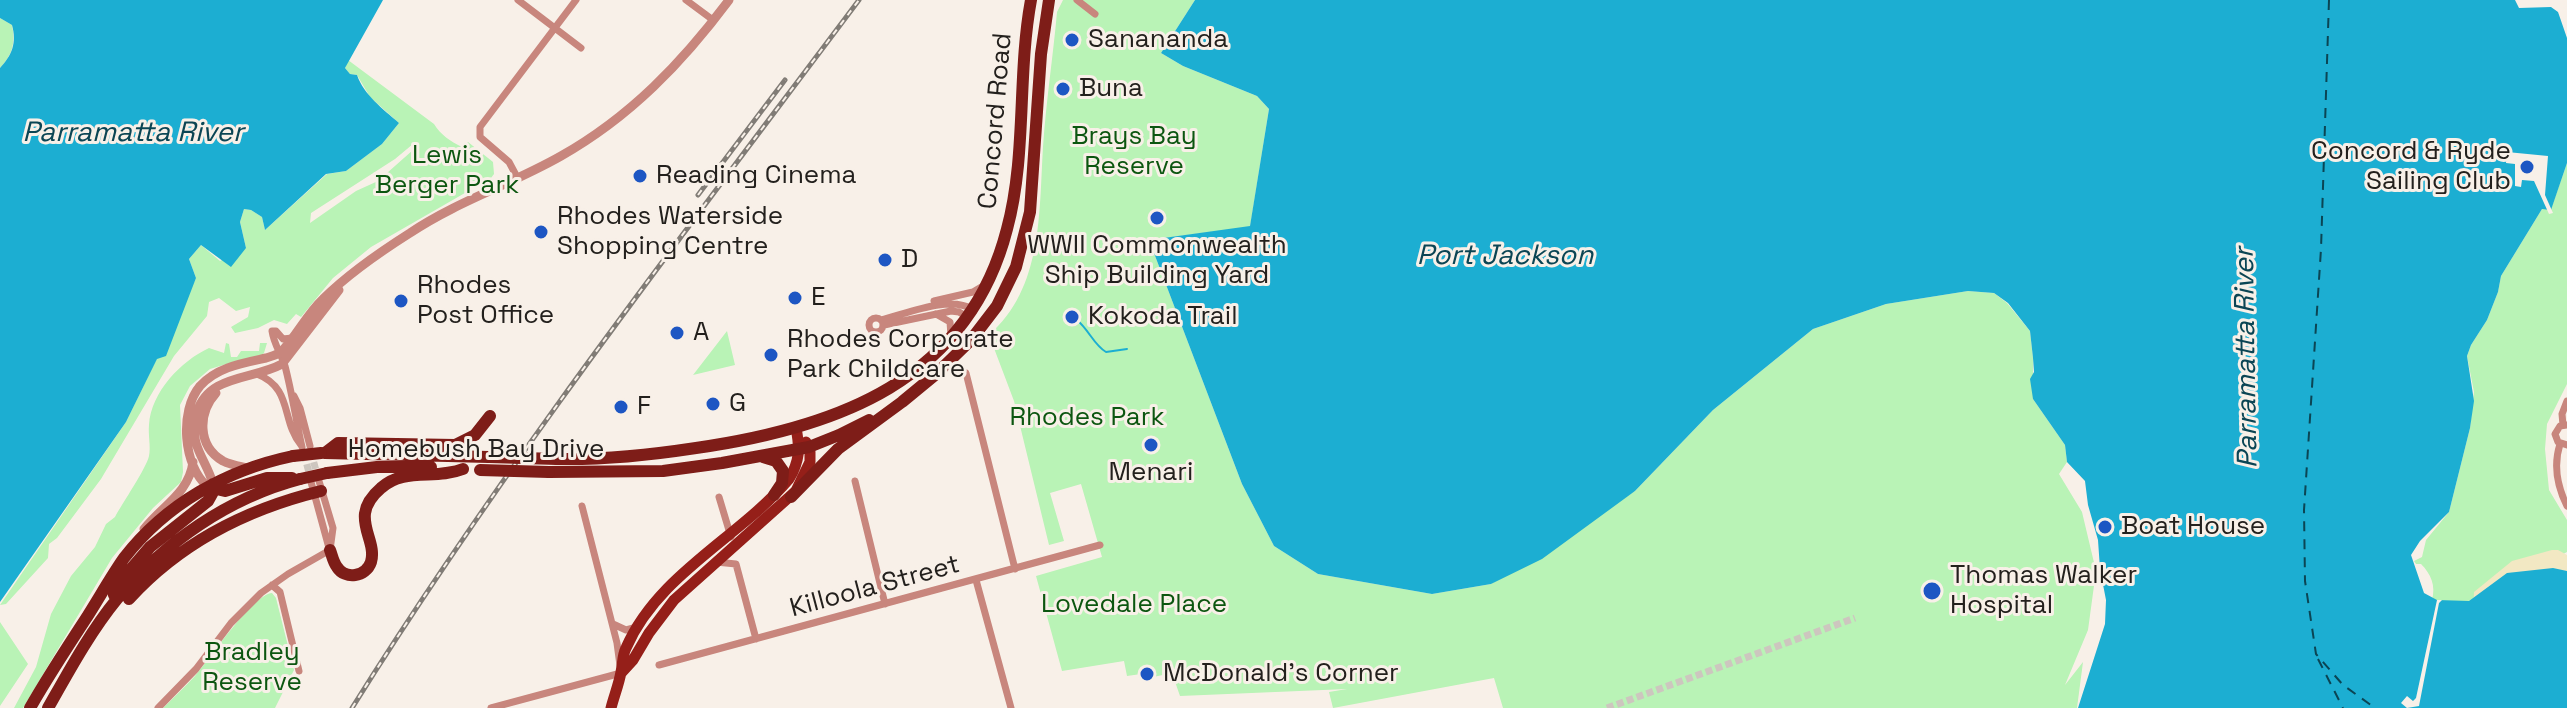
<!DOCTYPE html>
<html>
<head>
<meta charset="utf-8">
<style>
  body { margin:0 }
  canvas { display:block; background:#f8f0e8 }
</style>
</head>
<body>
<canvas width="2567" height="708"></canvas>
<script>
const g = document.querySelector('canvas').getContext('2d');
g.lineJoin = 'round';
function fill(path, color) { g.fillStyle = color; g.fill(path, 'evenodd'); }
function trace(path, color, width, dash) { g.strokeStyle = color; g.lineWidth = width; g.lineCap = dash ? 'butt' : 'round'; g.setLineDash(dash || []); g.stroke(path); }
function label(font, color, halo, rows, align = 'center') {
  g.font = font + ' "Space Grotesk",sans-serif'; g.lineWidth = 6; g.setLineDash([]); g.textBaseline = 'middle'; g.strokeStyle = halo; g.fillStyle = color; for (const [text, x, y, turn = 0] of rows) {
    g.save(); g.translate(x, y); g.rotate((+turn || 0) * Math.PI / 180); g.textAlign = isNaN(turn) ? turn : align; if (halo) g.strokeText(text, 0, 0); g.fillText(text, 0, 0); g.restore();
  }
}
fill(new Path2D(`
  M1063,0H1195L1161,53L1183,66L1257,96L1269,109L1250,227L1149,240L1242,484L1274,546L1318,574L1432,594L1491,584L1635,491L1713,410L1813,329L1886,304L1968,291L1994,293L2007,303L2030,331L2033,358V399L2065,445L2067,462L2059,474L2082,512L2096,571L2088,630L2065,685L2083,662L2077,708H1503L1494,678L1333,708L1329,692L1347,689L1180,696L1172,673L1144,679L1141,674L1127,676L1124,661L1062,671L1036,576L1102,557L1081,484L1050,493L1064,541L1049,545L1014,401L989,335C1043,288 1039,212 1043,147C1046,102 1053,57 1057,12Z
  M0,18L12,25C16,43 12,55 0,68Z
  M348,60L434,124C441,135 450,141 462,147L468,142L493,162L494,174L491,178L371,247L333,278L301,317L296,314L287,324L274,320L258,328L235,333L231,327L248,317L250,307L236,311L219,298L209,302L207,316L174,356L101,479L57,538L49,544L48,558L6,604L0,605L126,422L196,278L189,259L201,245L220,261L246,248L240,222L244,209L251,210L262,217L265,230L327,174L346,171L382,144L399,123L370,97L357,75L350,74L345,68ZM413,144V150L378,181L356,191L310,223L311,213L395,159Z
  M2567,163V384L2547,424L2545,449L2549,490L2567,520V552L2469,604L2432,600C2436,586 2431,574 2421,564H2416L2414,561L2422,557L2426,540L2449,512L2470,428L2474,392L2467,356L2471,345L2487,320L2498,292L2501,276L2542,209H2551Z
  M727,331L735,365L693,375Z
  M226,343L229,344L231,357H237L241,351H259L260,343H267L264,353L258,358L230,363L210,369L190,386L180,405L183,472L181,482L153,508L112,558L23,708H14L36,667L51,614L71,576L95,547L106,524L115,517C122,504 147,467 149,456C151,447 148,435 149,425C151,392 181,361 209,348L224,353Z
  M272,593L276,598L294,670L275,708H163C174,697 185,687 195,676C210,659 252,595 272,593Z
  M0,622L28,664L0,706Z`), '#b9f3b6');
fill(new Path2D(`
  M2552,550H2558L2567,555V610L2473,612L2474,592L2512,561Z`), '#f2e8c3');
fill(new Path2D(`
  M0,0H383L345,68L350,74L357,75C364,95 383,109 399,123L382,144L346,171L326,174L265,230L262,217L251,210L244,209L240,222L246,248L231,267L201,245L189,259L196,278L166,356L157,359L126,422L0,602V68C12,55 17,43 12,25L0,18Z
  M1195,0H2515L2519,8L2551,7L2558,12L2567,38V163L2551,210L2542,209L2501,276L2498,292L2487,320L2471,345L2467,356L2474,401L2470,428L2449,512L2420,541L2411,555L2424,593L2437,600L2469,601L2507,573L2553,568L2567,571V708H2078L2105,624L2106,600L2100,569L2098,540L2088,505L2085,481L2067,462L2065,445L2033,399L2030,379L2034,372L2033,358L2030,331L2008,303L1994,293L1968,291L1886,304L1813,329L1713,410L1635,491L1542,559L1491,584L1432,594L1318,574L1274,546L1242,484L1149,240L1250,226L1269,109L1257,96L1183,66L1161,53Z`), '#1caed2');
fill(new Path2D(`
  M2507,152L2548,156L2545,195L2553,213L2549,214L2534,181L2522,180L2521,187L2515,186V164L2506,163Z
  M2437,600H2442L2439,603L2419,706L2407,708L2401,703L2407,696L2413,701L2416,698Z`), '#f8f0e8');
trace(new Path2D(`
  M1077,320C1089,330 1094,345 1106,352L1127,349`), '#1caed2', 2);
trace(new Path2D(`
  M2329,0L2321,249L2304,510L2305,581L2316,654L2343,685L2375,708
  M2318,659L2343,708`), '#0b4554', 2, [10, 8]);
trace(new Path2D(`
  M311,452L318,478
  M304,454L311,480
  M1607,708L1855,618`), '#cdc6bf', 7, [7, 3.5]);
trace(new Path2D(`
  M518,0L581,48
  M686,0L713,20
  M1077,0L1095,14
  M517,177L509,162L480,137V127L576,0
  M934,301L973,292L983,286
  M936,314L950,322L951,336
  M869 325a7 7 0 1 1 14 0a7 7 0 1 1-14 0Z
  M881,320C906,314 949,295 972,309
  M884,325L951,311L959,312L967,317
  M292,338L283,339L276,331H272C274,345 281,353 285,366C292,393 296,420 302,447
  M947,364L966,373L1015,569
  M257,374C293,388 281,421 301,445
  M294,396L300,408L310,446
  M2563,425L2562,414L2567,401
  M2567,425L2560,426L2555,434L2558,442L2567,445
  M2560,444C2553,466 2557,486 2567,506
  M319,481L333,528L330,550
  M855,481L885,604
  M311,482L329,548
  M719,497L731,537
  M716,562L736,564L756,639
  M976,580L1011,708
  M272,585L280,592L299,671
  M613,624L626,630L637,627
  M659,665L1100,545
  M158,708L196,669L231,623L261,593L288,574L330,550
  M491,708L621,673L617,643L582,506`), '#c8867d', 7);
trace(new Path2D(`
  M216,393C198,413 197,446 223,461C231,465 239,466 248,468
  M213,484C209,469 200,457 196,443C193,432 194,422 197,412C209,374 253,380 282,364L339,290
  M208,487C183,466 179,411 200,386C217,367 243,363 266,358C272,356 278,355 282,351C297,335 307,314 323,299C348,274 380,252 410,233C458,201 512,184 561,156C630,117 682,63 729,0
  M144,529C162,506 189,493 193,462`), '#c8867d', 9);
trace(new Path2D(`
  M622,672L633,660L649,633L674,600L796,491L810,462V452L806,442
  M611,708C614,696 619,684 621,672C623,664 622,656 626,648C658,574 739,538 789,479C800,461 800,448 796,428`), '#951f19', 11);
trace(new Path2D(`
  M325,453L338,443L455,445L475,435L490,416
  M325,453L489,457
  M763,457L776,461L783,471L782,483L774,495
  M557,459C604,460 650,455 696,448C836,428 968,381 1007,229C1027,155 1017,76 1031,0
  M549,472L663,471L722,463L809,447L839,435L869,420
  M327,473L377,467H431
  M208,487L225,491L267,478H292
  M791,497L838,449L902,402L936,374L971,340L997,306L1016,267L1030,212L1041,54L1049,0
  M330,550C332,555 333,562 337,567C345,580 366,577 371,562C378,538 347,517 381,488C404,467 435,480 463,469
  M114,595L125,576L150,547L208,501L213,492V484
  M129,599C181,542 247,509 321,491
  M30,708C47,678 66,649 85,620C98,600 110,578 124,558C166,504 226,470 293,456
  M48,708C69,671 90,632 117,599C165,542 228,498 300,479`), '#7e1d18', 12);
const rail = new Path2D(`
  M698,195L785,80
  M352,708C506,462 685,232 859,0`);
trace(rail, '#817c76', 5);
trace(rail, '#f8f0e8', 2, [6]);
trace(new Path2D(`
  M293,456L321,453
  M489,457L557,459
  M480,470L549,472
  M300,479L327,473`), '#7e1d18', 12);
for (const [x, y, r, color] of [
  [1072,40,8,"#1d56c3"],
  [1063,89,8,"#1d56c3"],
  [2527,167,8,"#1d56c3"],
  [640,176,8,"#1d56c3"],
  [1157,218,8,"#1d56c3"],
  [541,232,8,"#1d56c3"],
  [885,260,8,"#1d56c3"],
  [795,298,8,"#1d56c3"],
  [401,301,8,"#1d56c3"],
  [1072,317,8,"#1d56c3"],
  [677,333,8,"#1d56c3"],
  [771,355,8,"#1d56c3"],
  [713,404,8,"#1d56c3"],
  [621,407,8,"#1d56c3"],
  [1151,445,8,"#1d56c3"],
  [2105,527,8,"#1d56c3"],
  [1932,591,10,"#1d56c3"],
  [1147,674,8,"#1d56c3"]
]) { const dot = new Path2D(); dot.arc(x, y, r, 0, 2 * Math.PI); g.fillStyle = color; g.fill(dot); trace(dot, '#f8f0e8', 3); }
label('26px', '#23201d', '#f8f0e8', [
  ["Sanananda",1088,40],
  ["Buna",1079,89],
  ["Concord & Ryde",2511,152,"right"],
  ["Sailing Club",2511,182,"right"],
  ["Reading Cinema",656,176],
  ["Rhodes Waterside",557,217],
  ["Shopping Centre",557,247],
  ["WWII Commonwealth",1157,246,"center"],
  ["Ship Building Yard",1157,276,"center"],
  ["D",901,260],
  ["Rhodes",417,286],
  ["Post Office",417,316],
  ["E",811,298],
  ["Kokoda Trail",1088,317],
  ["A",693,333],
  ["Rhodes Corporate",787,340],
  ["Park Childcare",787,370],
  ["G",729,404],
  ["F",637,407],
  ["Menari",1151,473,"center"],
  ["Boat House",2121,527],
  ["Thomas Walker",1950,576],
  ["Hospital",1950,606],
  ["McDonald's Corner",1163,674]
], 'left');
label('26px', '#23201d', '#f8f0e8', [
  ["Concord Road",996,121,-85],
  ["Homebush Bay Drive",476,450],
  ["Killoola Street",875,587,-15]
]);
label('26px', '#0c5610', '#f8f0e8', [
  ["Brays Bay",1134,137],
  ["Reserve",1134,167],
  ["Lewis",447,156],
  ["Berger Park",447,186],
  ["Rhodes Park",1087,418],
  ["Lovedale Place",1134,605],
  ["Bradley",252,653],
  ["Reserve",252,683]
]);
label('italic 28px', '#0b4554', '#f8f0e8', [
  ["Parramatta River",133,133],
  ["Port Jackson",1505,256],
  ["Parramatta River",2247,358,-91]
]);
</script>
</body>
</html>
